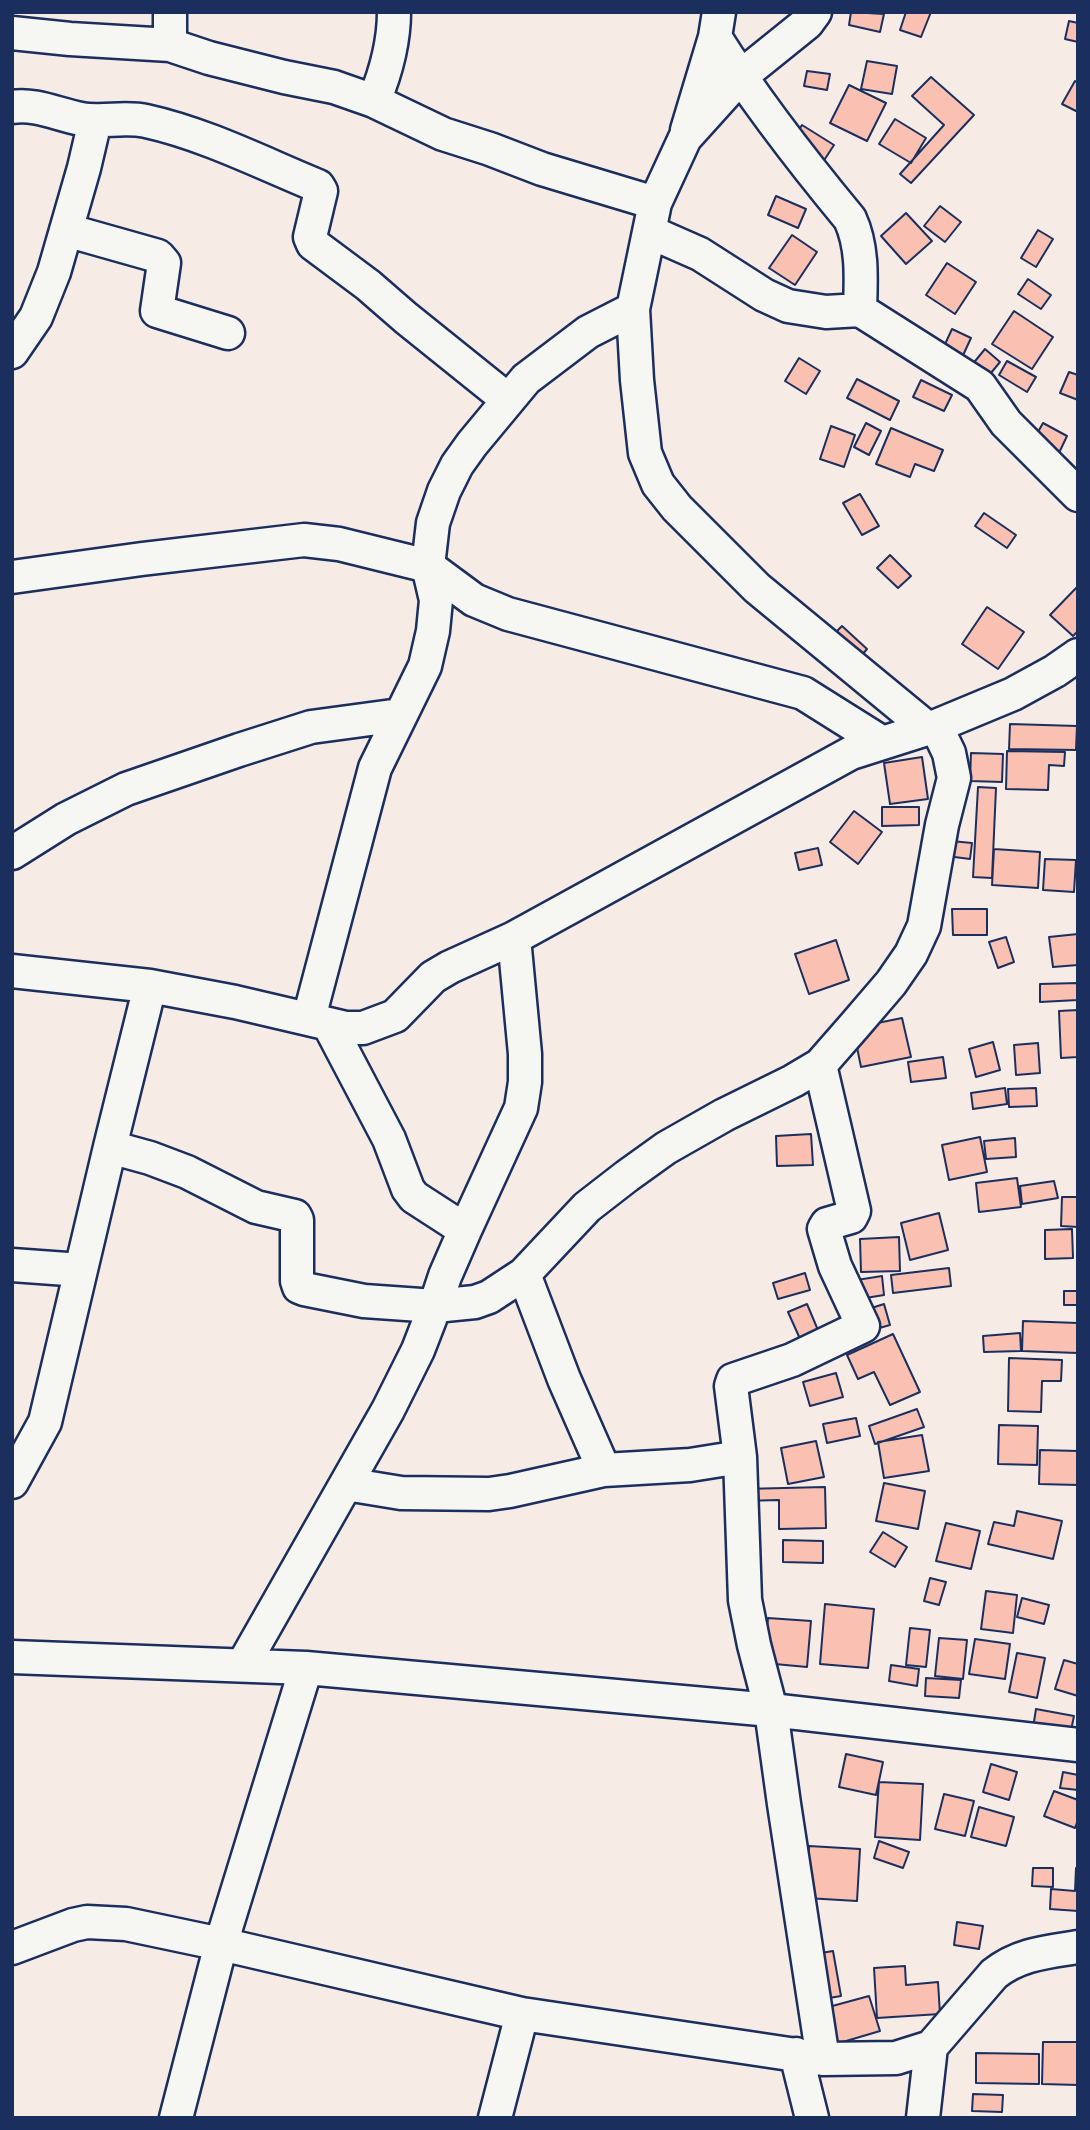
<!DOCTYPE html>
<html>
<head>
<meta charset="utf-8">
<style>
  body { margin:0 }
  #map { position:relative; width:1090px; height:2130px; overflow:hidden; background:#f7ebe5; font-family:"Balsamiq Sans",sans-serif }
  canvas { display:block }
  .frame { position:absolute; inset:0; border:14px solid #1b2f5e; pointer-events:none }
</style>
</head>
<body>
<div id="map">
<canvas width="1090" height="2130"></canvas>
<div class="frame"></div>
</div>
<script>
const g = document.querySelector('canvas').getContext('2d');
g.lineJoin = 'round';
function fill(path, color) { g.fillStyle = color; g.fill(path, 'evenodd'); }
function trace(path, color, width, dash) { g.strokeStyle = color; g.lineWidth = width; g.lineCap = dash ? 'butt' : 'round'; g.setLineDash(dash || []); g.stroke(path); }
const building = new Path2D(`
  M851,12L884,14L880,32L849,25Z
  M906,12H931L921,37L900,30Z
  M1069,21L1078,23V42L1065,39Z
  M867,61L897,66L892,94L861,89Z
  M807,71L830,74L827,90L804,86Z
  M931,77L974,115L911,183L900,174L944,125L912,96Z
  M1075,81L1078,83V112L1062,104Z
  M849,85L886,103L867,141L830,123Z
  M895,119L926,138L911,163L879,144Z
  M802,125L834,145L821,165L789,145Z
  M776,196L806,209L798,228L768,215Z
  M940,206L961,222L945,242L924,226Z
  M906,213L932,241L906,264L881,236Z
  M1038,230L1053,239L1036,267L1021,258Z
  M792,235L817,252L795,285L769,268Z
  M947,263L976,282L955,314L926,295Z
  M1028,279L1051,295L1041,309L1018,294Z
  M1014,311L1053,337L1032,369L992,344Z
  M952,329L971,338L959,364L940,355Z
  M985,349L1000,362L977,390L962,377Z
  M799,358L820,371L806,394L785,381Z
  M1007,361L1036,377L1027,392L999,375Z
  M1069,372L1078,375V400L1060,393Z
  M857,379L899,401L890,420L847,398Z
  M921,380L952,395L944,411L913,397Z
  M866,423L881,431L869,455L854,447Z
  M1043,423L1067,436L1058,455L1033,441Z
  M831,426L855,435L844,467L820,459Z
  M891,428L943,450L934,471L915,464L910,477L876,464Z
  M860,494L879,526L862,535L843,503Z
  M984,513L1016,535L1007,548L975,526Z
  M890,555L911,576L898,588L877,568Z
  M1078,586V631L1073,636L1050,615Z
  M987,607L1024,632L998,669L962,644Z
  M842,626L867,649L856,662L830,638Z
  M1010,724L1077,726L1076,750L1009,749Z
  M1007,751L1065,752L1064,766L1049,765L1048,790L1006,789Z
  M971,753L1003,754L1002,782L970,781Z
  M922,757L928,799L890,804L884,763Z
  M978,787L996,788L992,878L973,877Z
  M882,807H919V825L882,826Z
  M854,811L882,832L858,864L830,842Z
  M941,840L972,843L970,859L939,855Z
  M818,848L822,865L799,870L795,853Z
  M994,849L1040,852L1038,888L992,885Z
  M1045,859L1076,860L1074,892L1043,890Z
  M952,909H987V935H953Z
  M1078,934V965L1053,967L1049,937Z
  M1006,937L1014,962L998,968L989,942Z
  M836,940L849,980L809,994L795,954Z
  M1078,983V1000L1040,1002V984Z
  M1078,1010V1057L1061,1058L1059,1011Z
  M902,1018L911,1057L861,1067L853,1028Z
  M993,1042L1000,1070L976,1077L969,1049Z
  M1038,1043L1040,1073L1016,1075L1014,1045Z
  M943,1057L946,1078L911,1082L908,1062Z
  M1005,1088L1007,1104L973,1109L971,1093Z
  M1036,1088L1037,1106L1009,1107L1008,1089Z
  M811,1134L813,1165L777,1166L776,1136Z
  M980,1137L987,1172L949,1180L942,1145Z
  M1015,1138L1016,1157L986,1159L984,1141Z
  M1017,1178L1021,1207L979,1212L976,1183Z
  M1054,1181L1058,1198L1022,1204L1020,1186Z
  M1062,1197H1078V1227L1061,1226Z
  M939,1213L948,1250L910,1260L901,1223Z
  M1072,1229L1073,1258L1045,1259V1230Z
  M899,1237L900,1271L861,1272L860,1239Z
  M949,1268L951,1286L893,1293L891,1275Z
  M805,1273L810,1290L778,1299L773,1283Z
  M882,1276L884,1295L841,1302L838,1283Z
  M1064,1291H1078V1305H1064Z
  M807,1304L823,1342L805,1350L788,1312Z
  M884,1304L890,1325L865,1332L859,1312Z
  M1023,1321L1078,1323V1353L1022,1351Z
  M1020,1333L1021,1351L984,1352L983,1336Z
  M893,1334L920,1392L890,1405L874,1372L858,1379L847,1355Z
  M1009,1358L1062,1360L1061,1381H1042L1041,1412L1008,1411Z
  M836,1373L843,1397L810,1406L803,1382Z
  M917,1409L924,1427L875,1444L869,1426Z
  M856,1418L860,1436L827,1443L823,1424Z
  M999,1425L1038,1426L1037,1465L998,1464Z
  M922,1435L929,1471L884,1478L878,1442Z
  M816,1441L824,1477L788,1484L781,1448Z
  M1040,1450L1078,1451V1485L1039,1484Z
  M884,1483L925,1491L918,1529L876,1521Z
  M825,1487L826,1528L779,1529V1500L743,1501V1489Z
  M1017,1511L1062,1521L1053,1559L988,1544L994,1522L1014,1526Z
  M946,1523L980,1531L971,1569L936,1561Z
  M883,1532L907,1547L895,1567L870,1552Z
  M783,1540L823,1541V1563L783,1562Z
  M930,1578L946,1582L939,1605L924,1601Z
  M986,1591L1017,1595L1013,1633L981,1629Z
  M1022,1598L1049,1605L1044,1624L1017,1617Z
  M825,1604L874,1609L868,1668L820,1664Z
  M768,1618L811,1621L807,1667L764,1663Z
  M910,1628L930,1630L926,1667L906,1665Z
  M939,1638L967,1640L963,1679L935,1676Z
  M975,1639L1010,1644L1005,1679L969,1674Z
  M1017,1653L1045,1658L1037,1698L1009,1692Z
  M1064,1660L1078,1664V1696L1055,1689Z
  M891,1665L919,1669L917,1686L889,1681Z
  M926,1678L961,1680L959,1698L925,1696Z
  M1036,1709L1074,1716L1070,1735L1033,1728Z
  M846,1754L883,1762L876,1795L839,1787Z
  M991,1764L1017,1772L1009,1800L983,1792Z
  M1063,1772L1078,1775V1790L1060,1788Z
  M879,1782L923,1784L920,1840L875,1837Z
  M1054,1791L1078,1800V1820L1075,1828L1044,1816Z
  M944,1794L974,1801L965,1836L935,1829Z
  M979,1807L1014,1817L1006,1846L971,1837Z
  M879,1841L909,1852L903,1868L874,1858Z
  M809,1846L860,1849L857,1901L806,1898Z
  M1033,1868H1053V1887L1032,1886Z
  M1076,1868L1078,1911L1050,1909L1051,1889L1075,1891Z
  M957,1922L983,1926L979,1949L954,1945Z
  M833,1951L841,1996L817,2000L809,1955Z
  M905,1966L906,1985L938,1982L940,2014L877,2018L874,1968Z
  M869,1996L880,2031L836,2044L825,2008Z
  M1043,2042H1078V2085L1042,2084Z
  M976,2053L1039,2054V2084L976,2083Z
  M973,2094L1003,2095L1002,2112L972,2111Z`);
fill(building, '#fac0b2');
trace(building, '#1b2f5e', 2);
const minor = new Path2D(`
  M815,12L807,23L740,77L685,138L655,203L633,309L637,380L645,453L658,484L677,508L757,588L927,728
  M12,33L70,39L170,45L209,58L284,77L334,87L374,101L443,134L490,149L542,169L655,203
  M715,37C755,101 802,161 850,219C863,247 861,279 860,310
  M170,45V12
  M374,101C386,72 394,44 394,12
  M12,107C35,103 59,115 81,119C103,123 124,116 146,121C205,134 262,163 318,186L321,191L310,237L313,244L368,285L406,318L508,400
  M687,130L715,37L719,12
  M66,230L158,256L164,263L157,311L228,333
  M650,232L700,254L764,295L788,306L826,312L860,310L980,386L1006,423L1078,495
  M12,352L36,317L54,272L84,168L95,121
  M12,577L142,559L304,540L339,544L428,566L474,600L508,614L803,693L881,742
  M12,853L66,819L126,789L239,750L311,727L400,715
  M12,971L150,986L235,1002L346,1028H363L395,1016L433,977L450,967L514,938L851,753L936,726L1013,694L1055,671L1078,655
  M309,1018L375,768L425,666L433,631L436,600L428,566L433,523L444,491L457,465L472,444L526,379L588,332L633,309
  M329,1025L389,1139L408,1189L414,1197L465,1230
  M820,1065L854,1211L851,1217L827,1224L824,1229L835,1266L863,1326L792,1360L733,1380L731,1386L740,1457L745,1600L754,1645L771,1710L784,1804L823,2059
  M110,1147L150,1158L187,1172L256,1207L295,1216L297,1220V1281L299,1287L304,1289L364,1301L435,1306L445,1276L465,1230L521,1108L525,1082V1054L514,938
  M12,1265L81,1270
  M524,1274L564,1379L604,1470
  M12,1482L45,1422L110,1147L150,986
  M346,1484L401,1493L489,1494L510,1491L604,1470L690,1465L740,1457
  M12,1657L306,1668L771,1710L1078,1745
  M243,1665L388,1410L418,1350L435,1306L475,1302L489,1297L524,1274L587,1207L627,1176L666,1148L724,1115L793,1081L820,1065L855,1025L891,983L911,954L924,926L942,825L954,778L949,753L936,726
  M12,1948L73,1925L87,1922L126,1924L221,1944L522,2014L823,2059L896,2058L931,2047L994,1974C1019,1954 1047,1952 1078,1947
  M796,2054L812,2118
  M176,2118L221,1944L306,1668
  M495,2118L522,2014
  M923,2118L931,2047`);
trace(minor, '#1b2f5e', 37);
trace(minor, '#f6f6f2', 32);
</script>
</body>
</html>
